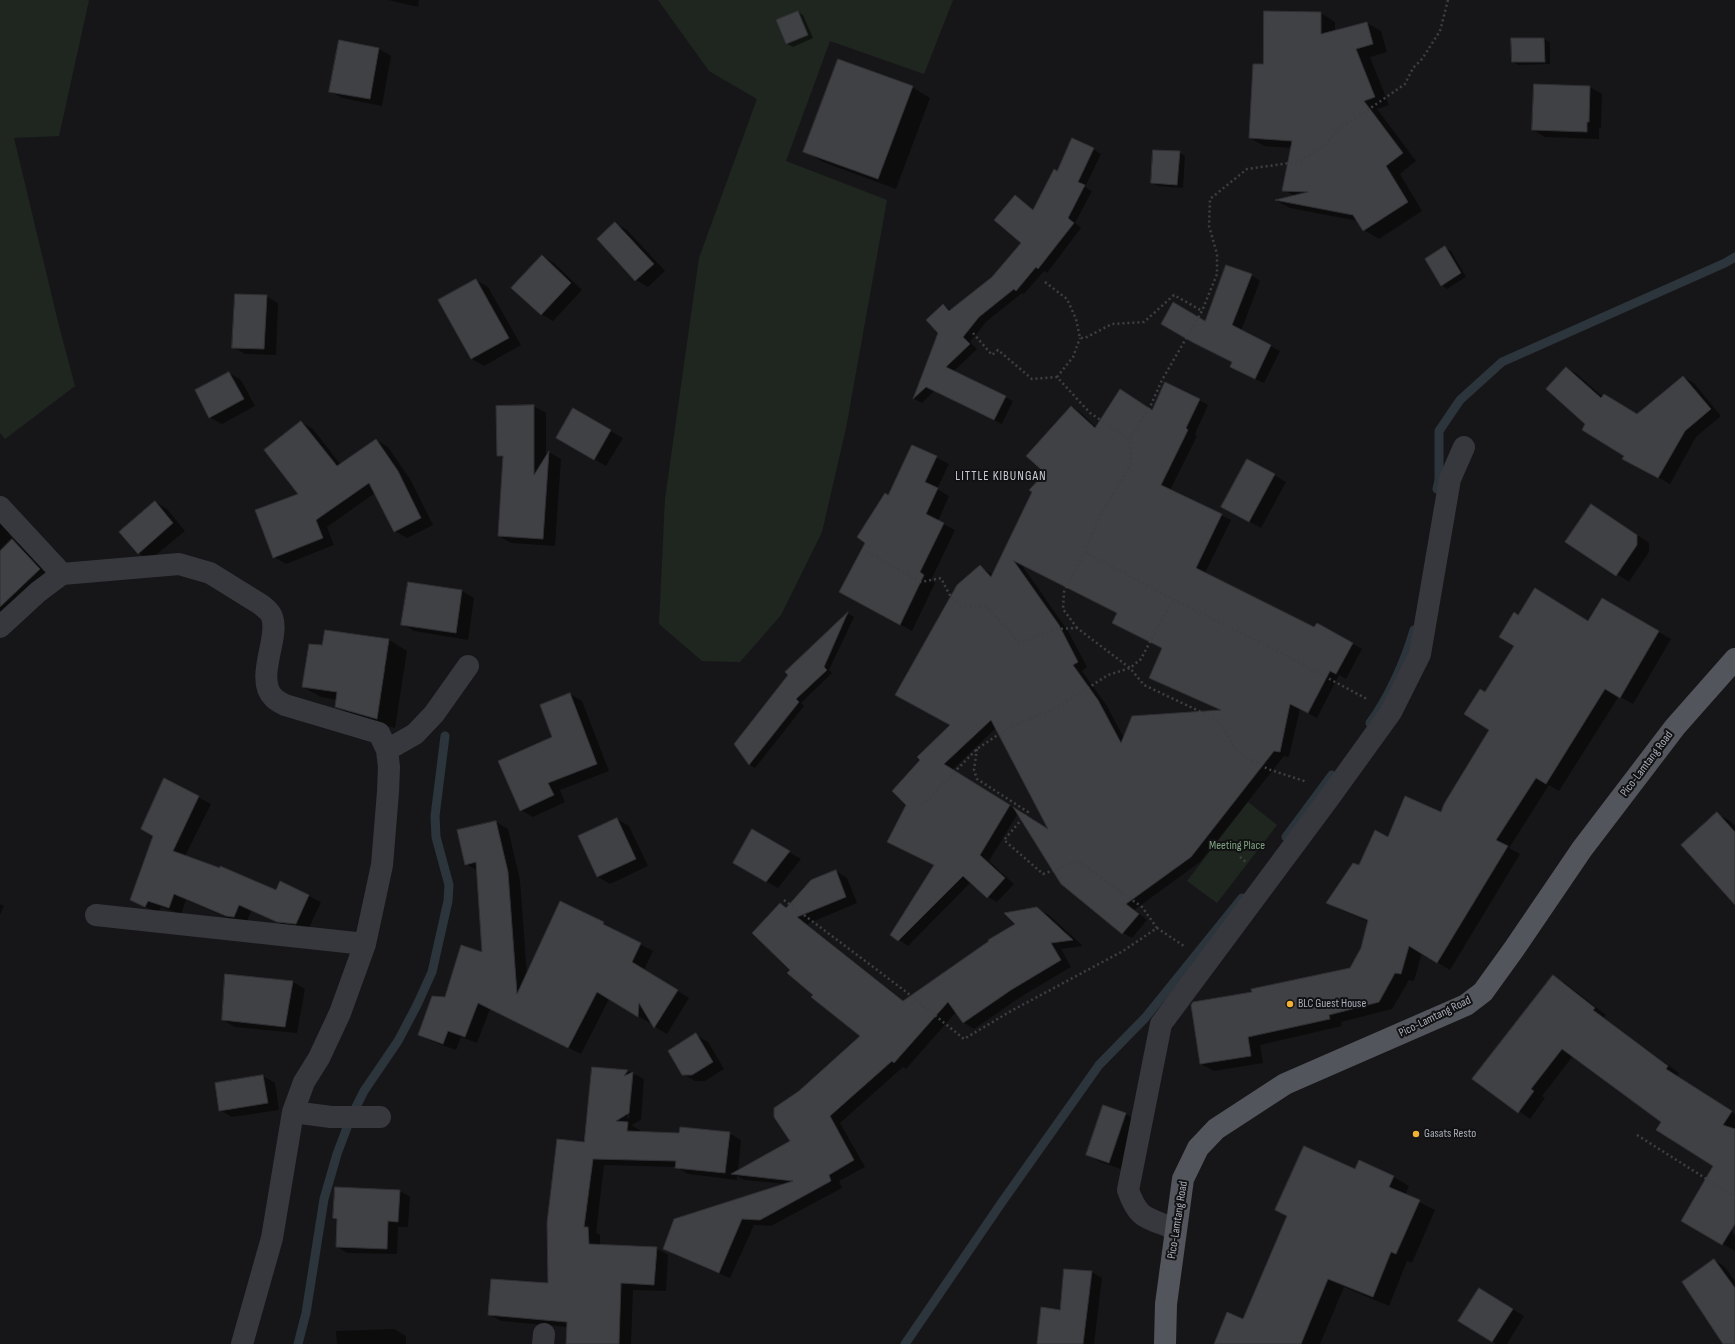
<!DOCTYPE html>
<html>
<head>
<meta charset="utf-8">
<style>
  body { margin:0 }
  canvas { display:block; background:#161618 }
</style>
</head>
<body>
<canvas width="1735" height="1344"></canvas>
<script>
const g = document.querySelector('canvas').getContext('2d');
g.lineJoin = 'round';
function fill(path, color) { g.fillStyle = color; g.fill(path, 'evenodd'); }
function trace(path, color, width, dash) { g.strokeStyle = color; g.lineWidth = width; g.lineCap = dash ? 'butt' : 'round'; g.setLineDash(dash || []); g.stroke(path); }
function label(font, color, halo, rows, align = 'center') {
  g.font = font + ' "Sofia Sans Condensed",sans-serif'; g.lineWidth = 4; g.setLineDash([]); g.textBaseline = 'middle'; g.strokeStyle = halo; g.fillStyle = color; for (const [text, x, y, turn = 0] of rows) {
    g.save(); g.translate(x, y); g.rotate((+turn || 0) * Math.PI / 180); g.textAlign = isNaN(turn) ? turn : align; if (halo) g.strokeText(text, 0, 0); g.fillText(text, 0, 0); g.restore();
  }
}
fill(new Path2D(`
  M0,0H89L59,136L14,138L59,326L75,386L5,439L0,433Z
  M658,0H953L924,74L830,41L786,161L887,200L846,428L822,532L781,615L740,662L702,661L659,624L665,499L699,258L757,99L709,71Z
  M1248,802L1277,825L1217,903L1187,881Z`), '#1e261f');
fill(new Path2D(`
  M388,0H419L418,7Z
  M798,12L803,15L813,38L793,47L787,44L777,20Z
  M1321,13L1335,22V32L1367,23L1381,31L1387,52L1370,57L1389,105L1377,109L1416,161L1400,174L1422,211L1379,239L1364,230L1358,221L1290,208L1277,201L1294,196L1284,190L1292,148L1264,146L1250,138L1264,65Z
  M1512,39H1544L1550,42V64L1518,65L1513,62Z
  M339,41L379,49L391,56L382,106L342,98L330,91Z
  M1535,85L1590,87L1602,94L1601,128H1599V139L1545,137L1533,130Z
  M912,87L930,98L896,189L823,162L805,151Z
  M1093,149L1101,154L1085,187L1092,191L1075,223L1081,228L1047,273L1044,271L1024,294L1022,293L987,321L970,342L977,349L954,371L1013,401L1002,424L934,391L922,403L914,399L939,333L943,305L951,310L992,277L1023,243L1015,196L1034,210L1057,172Z
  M1179,152L1185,156L1183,188L1158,186L1152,183Z
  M615,223L627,230L665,271L648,287L636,280L598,239Z
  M1445,248L1451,251L1466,277L1447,289L1442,285Z
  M542,256L554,263L582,290L553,321L541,314Z
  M1251,275L1260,281L1241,331L1280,351L1264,383L1240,372L1206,322Z
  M476,280L488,287L521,345L484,366L472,359L439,301Z
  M266,296L278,303L276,355L245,354L233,347Z
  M1566,368L1577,374L1603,397L1637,415L1683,377L1694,383L1721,416L1696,437L1670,484L1634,464L1587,424Z
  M229,373L241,380L255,406L222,424L209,417Z
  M1199,400L1208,405L1195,434L1197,436L1170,490L1231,520L1205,573L1315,628L1317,624L1362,649L1346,679L1339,675L1317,718L1300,709L1289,757L1284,756L1200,862L1134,910L1147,920L1132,938L1123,933L1018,813L989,861L1014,884L997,902L988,897L971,882L908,946L892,935L935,865L898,847L952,725L980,566L993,575L1046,473L1072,407L1081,413L1096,427L1153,411ZM1021,564L1118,613L1122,627L1163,648L1150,678L1222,711L1124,738L1107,706L1082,671L1087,667L1068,631ZM996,728L1050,831L952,770Z
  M534,406L546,413V457L549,452L561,459L555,546L511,543L499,536L504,459L498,455Z
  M574,410L623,438L606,466L558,437Z
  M301,422L313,429L341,465L376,440L388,447L410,479L433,525L407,538L395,531L375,493L327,527L334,545L286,564L274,557L300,494Z
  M913,446L949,464L937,489L949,496L938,521L955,530L931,580L935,583L912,631L852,598L867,542Z
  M1274,475L1286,482L1261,528L1222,507Z
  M155,502L167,509L185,531L150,560L138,553Z
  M1603,512L1649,543V552L1629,582L1567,541Z
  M0,523L16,542L24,546L50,576L0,618Z
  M408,583L462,591L474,598L468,640L414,631L402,624Z
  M1602,599L1671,639L1633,704L1619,696L1559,791L1549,785L1509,848L1520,854L1450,970L1422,953L1414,981L1409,980L1392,1009L1341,1022L1342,1026L1260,1045L1263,1063L1214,1071L1201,1064L1192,1005L1253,993L1351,969L1362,949L1369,922L1341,910L1328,903L1359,866L1388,838L1442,813L1490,729L1485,693L1515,646L1519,616L1589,622Z
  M849,614L854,617L829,670L832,673L801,703L804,706L755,768L750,765L735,744L789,675L786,672Z
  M325,631L389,640L407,651L395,728L354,717L336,706L337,700L321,697L303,687L323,646Z
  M570,694L582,701L609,771L560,790L565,802L533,817L521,810Z
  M165,779L211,804L185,856L276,891L309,896L321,902L308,930L290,928L251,911L246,924L239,923L186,900L181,914L161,907L158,913L131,900L154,836Z
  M1718,814L1730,821L1735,826V903Z
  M617,819L629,826L648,866L610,884L598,877L579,837Z
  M496,822L508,829L520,880L527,975L560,903L604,923L616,930L615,931L653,951L644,970L689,998L667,1034L655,1027L650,1019V1023L609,999L581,1054L490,1009L477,1043L461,1037L456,1050L431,1041L419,1034L446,998L483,953L478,871L466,864Z
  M752,831L801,859L778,888L734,863Z
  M836,871L847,878L857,903L807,924L904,1001L1037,908L1049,915L1083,946L1061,949L1071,967L1022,996L974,1029L963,1022L956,1012L906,1069L903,1067L840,1123L865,1167L839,1181L842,1188L771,1226L754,1225L730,1278L675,1255L664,1248L785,1184L744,1180L737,1176V1180L688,1174L676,1167L604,1165L596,1233L600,1235V1245L656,1248L668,1255L666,1291L633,1290L631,1344H567L568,1327L501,1321L489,1314L549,1284L585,1143L593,1068L628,1071L644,1079L641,1120L631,1125L640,1130L639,1132L729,1133L741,1140L738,1171L791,1141L800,1091L862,1036L814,995L791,969L780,904L787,908ZM631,1080H633L629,1118H627Z
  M0,904L4,906L0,915Z
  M226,975L293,982L305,989L297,1033L235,1027L223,1020Z
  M1553,977L1565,983L1606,1015L1604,1018L1679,1073L1677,1076L1735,1114V1207L1715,1166L1662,1122L1573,1056L1542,1096L1545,1098L1530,1119L1473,1079Z
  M696,1035L708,1042L724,1069L705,1081H695L683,1074Z
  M263,1076L275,1083L279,1110L232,1117L220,1110Z
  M1126,1114L1138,1121L1121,1169L1100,1162L1088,1155Z
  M1359,1162L1394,1177L1409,1186L1405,1195L1435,1210L1412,1263L1407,1261L1389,1306L1344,1287L1320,1344H1215L1244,1320L1356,1170Z
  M336,1188L400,1191L410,1197L408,1227H398L397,1254L347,1253L337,1247L338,1220L334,1218Z
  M1711,1199L1735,1236V1251L1683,1220Z
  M1714,1260L1724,1266L1735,1281V1344H1728Z
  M1092,1272L1102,1278L1094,1344H1038L1061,1311Z
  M1491,1296L1524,1316L1507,1344H1496L1460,1321Z
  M394,1329L406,1336V1344H337L336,1331Z`), '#0007');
trace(new Path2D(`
  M1437,489L1439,480V431L1460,400L1502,362L1725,263L1735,257
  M1370,723C1389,697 1405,661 1414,630
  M1286,837L1332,775
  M298,1344L306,1313L324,1199L337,1154L351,1117L364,1091L398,1041L417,1005L432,972L448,901L449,885L436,837L435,816L445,736
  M905,1344L1002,1202L1099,1065L1145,1018L1242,898`), '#2c353c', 9);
const building = new Path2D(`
  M798,11L808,35L786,44L776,20Z
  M1264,11L1321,12V34L1367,22L1373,44L1356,49L1375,97L1364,101L1403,153L1386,166L1408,202L1363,231L1353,215L1275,200L1308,192L1282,191L1292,141L1249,138L1253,64H1263Z
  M1511,38H1544L1545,62H1512Z
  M339,40L379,48L370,99L329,92Z
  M838,59L913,86L878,179L803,152Z
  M1534,84L1590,86L1589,122H1587V132L1532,130Z
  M1072,138L1094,148L1078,182L1085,185L1068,218L1074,223L1038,269L1036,267L1016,291L1014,289L979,317L963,337L970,344L946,367L1006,396L994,420L926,387L913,399L938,333L926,320L943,304L949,311L992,277L1021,243L994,220L1015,195L1033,210L1054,169L1057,171Z
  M1153,150L1180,151L1177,185L1151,183Z
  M615,222L654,264L635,281L597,239Z
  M1445,246L1461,273L1441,286L1425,259Z
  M542,255L571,283L541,315L511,288Z
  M1226,265L1252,274L1232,325L1271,345L1255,379L1230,367L1232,362L1192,342L1161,324L1173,302L1205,321Z
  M476,279L509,338L471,359L438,300Z
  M235,294L267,295L264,349L232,348Z
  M1566,367L1601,398L1604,394L1637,414L1683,376L1711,409L1685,431L1658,478L1622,459L1624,456L1582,430L1585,424L1546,389Z
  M229,372L244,399L209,418L195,390Z
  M1165,382L1200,399L1186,428L1188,430L1161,485L1222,514L1196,568L1314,627L1317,623L1353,643L1336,674L1330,671L1308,713L1290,704L1280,752L1274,751L1191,857L1126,904L1139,914L1122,934L1061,884L1013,807L1048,829L991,720L944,764L1010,805L980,855L1005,878L987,898L963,876L898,941L890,935L934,865L887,842L906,805L892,791L920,760L917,757L950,725L895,695L957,585L980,565L991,577L1032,492L1029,490L1045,473L1026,456L1071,406L1095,428L1120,389L1152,410ZM1014,561L1117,613L1112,623L1162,648L1149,678L1221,710L1132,716L1121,743L1098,700L1073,665L1078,662L1059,625Z
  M534,405V475L549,451L543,539L498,536L503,456H497L496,406Z
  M573,408L611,430L594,460L556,438Z
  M301,421L337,466L376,439L398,471L421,518L394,532L369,483L316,520L323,538L273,558L255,510L298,494L264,450Z
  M912,445L937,456L925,482L938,488L926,514L944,523L920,572L924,575L900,625L839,592L865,543L857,537L885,493L888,495Z
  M1247,459L1275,474L1249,522L1221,507Z
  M155,501L173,523L138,554L119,532Z
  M1591,504L1637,535V545L1616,576L1565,542Z
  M12,539L40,569L0,607V551Z
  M408,582L462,590L456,633L401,625Z
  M1535,588L1588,621L1602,598L1659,631L1620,698L1605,689L1546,784L1536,778L1496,840L1508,846L1437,963L1409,946L1401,974L1395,973L1379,1002L1329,1015L1330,1019L1248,1037L1251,1056L1200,1064L1191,1005L1193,1002L1252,992L1251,989L1350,968L1361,948L1368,920L1326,903L1353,863L1359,865L1375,830L1388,837L1405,796L1441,812L1444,804L1489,730L1464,714L1480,689L1485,692L1514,646L1499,637L1514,612L1518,615Z
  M848,612L824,667L827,670L796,699L799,702L749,765L734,744L788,675L785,672Z
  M325,630L389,639L377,719L335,707L337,692L302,687L309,644L322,645Z
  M570,693L597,764L548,783L554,795L520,811L498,761L552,737L540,705Z
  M164,778L199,796L173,851L220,868V866L276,890L280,881L309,895L296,924L277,922L239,905L234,917L226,916L174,894L169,908L148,901L145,907L130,900L153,836L141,829Z
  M1717,812L1735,832V905L1681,845Z
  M617,818L636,859L597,877L578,836Z
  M496,821L508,872L517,994L560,901L604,922L603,924L641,943L632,962L678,990L654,1028L639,1003L638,1017L597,992L568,1048L478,1003L465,1037L448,1031L443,1044L418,1035L432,996L445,997L461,945L482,952L476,862L465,865L457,830Z
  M752,829L790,851L766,882L733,863Z
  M836,870L846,897L797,917L903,1001L989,941L988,940L1015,924L1004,913L1037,907L1073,940L1051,943L1061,960L1011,990L963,1023L948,1002L894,1063L892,1061L830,1116L854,1160L829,1175L831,1181L760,1220L742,1219L719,1273L663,1249L674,1219L793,1181L731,1174L790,1141L774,1117V1108L799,1091L860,1036L811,997L813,995L787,973L790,970L752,933L780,903L786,908L811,880Z
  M225,974L293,981L285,1027L222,1020Z
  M1553,975L1595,1008L1593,1010L1668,1066L1666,1069L1732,1111L1723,1125L1735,1129V1224L1722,1245L1681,1221L1713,1166L1656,1130L1661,1122L1562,1049L1531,1089L1534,1091L1518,1113L1472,1079Z
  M696,1033L713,1062L692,1075H682L668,1051Z
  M592,1067L628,1070L624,1076L633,1072L629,1113L616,1121L628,1122L627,1131L679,1133L680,1127L730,1132L725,1173L675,1168L676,1161L593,1159L584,1227H588L589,1244L657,1247L654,1285L621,1283L619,1344H566L567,1322L488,1315L491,1279L548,1283L547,1223L557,1139L584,1142Z
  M263,1075L268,1103L219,1111L215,1083Z
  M1103,1105L1126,1113L1109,1163L1086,1155Z
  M1304,1146L1355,1169L1359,1160L1394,1176L1389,1187L1420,1200L1396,1254L1391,1252L1373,1297L1328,1279L1301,1344H1214L1227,1312L1243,1319L1287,1216L1275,1210Z
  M335,1187L400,1190L398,1222L388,1221L387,1249L336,1247L337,1219L333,1218Z
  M1714,1259L1735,1288V1344H1723L1682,1282Z
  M1064,1269L1092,1271L1083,1344H1037L1041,1307L1060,1310Z
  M1479,1288L1513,1309L1492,1342L1458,1321Z`);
fill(building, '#404145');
trace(building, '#303034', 1);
trace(new Path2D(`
  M1045,282L1067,299L1076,319L1080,338H1085L1112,324L1144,322L1174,295L1202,311
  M973,333L992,355L998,350L1032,379L1057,377L1090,413L1130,439
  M1057,377L1073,357L1080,338
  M867,552L921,582L941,578C954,604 955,609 986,606L1019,642L1025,641L1055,629L1077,628L1130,668L1144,685L1218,720L1234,747L1242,755L1268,769L1307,782
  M1085,552L1174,600L1275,650L1367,699
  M1077,628L1063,609L1064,592L1085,552L1099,517L1131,464L1130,439L1150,407L1162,380L1202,311L1217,274V254L1209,226L1210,199L1247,169L1297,162L1325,146L1340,127L1362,114L1405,84L1413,68L1422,59L1440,31L1448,0
  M977,749L974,770L977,779L1028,812L1004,840L1043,874L1078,861L1142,907L1157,928
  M922,805L977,749L1008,728L1060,706L1108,675L1130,668L1141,659L1163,617L1174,600
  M1240,857L1247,863
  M784,900L905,991L964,1039L1011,1011L1123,951L1157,928L1184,946
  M1637,1135L1735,1197`), '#3d3f44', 2.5, [2, 3]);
trace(new Path2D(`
  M0,507L62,574
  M0,627L38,592L62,574L179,564L210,573L260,604C265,608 270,611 272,617C280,638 254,679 274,698C277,701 281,703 285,705L379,733L387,750L389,767L388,792L382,865L365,944L340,1013L319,1058L304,1082L293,1112L272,1238L242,1344
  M387,750L415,734L434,714L468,666
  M96,915L365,944
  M293,1112L331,1117H380
  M1175,1229C1147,1217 1139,1221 1128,1190L1161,1024L1329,798L1391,712L1420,654L1450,479L1464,447
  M543,1344L544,1334`), '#37383d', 22);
trace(new Path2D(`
  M1165,1344L1166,1304L1183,1179L1198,1148L1216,1129L1285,1084L1466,1005L1483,992L1514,949L1582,849L1675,727L1735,659`), '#53555c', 22);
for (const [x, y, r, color] of [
  [1290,1004,4,"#f2b134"],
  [1416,1134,4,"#f2b134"]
]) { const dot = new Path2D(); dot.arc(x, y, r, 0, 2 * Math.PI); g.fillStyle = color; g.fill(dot); trace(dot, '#111113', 1.5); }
label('12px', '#a8adb8', '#111113', [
  ["Pico-Lamtang Road",1647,764,-53],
  ["Pico-Lamtang Road",1435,1017,-26],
  ["Pico-Lamtang Road",1178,1220,-81]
]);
label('12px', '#7fa381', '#111113', [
  ["Meeting Place",1237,846]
]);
label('12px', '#a8adb8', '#111113', [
  ["BLC Guest House",1298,1004],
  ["Gasats Resto",1424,1134]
], 'left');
g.letterSpacing = '1px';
label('13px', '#c9ccd4', '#111113', [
  ["LITTLE KIBUNGAN",1001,477]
]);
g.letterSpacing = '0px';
</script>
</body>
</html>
